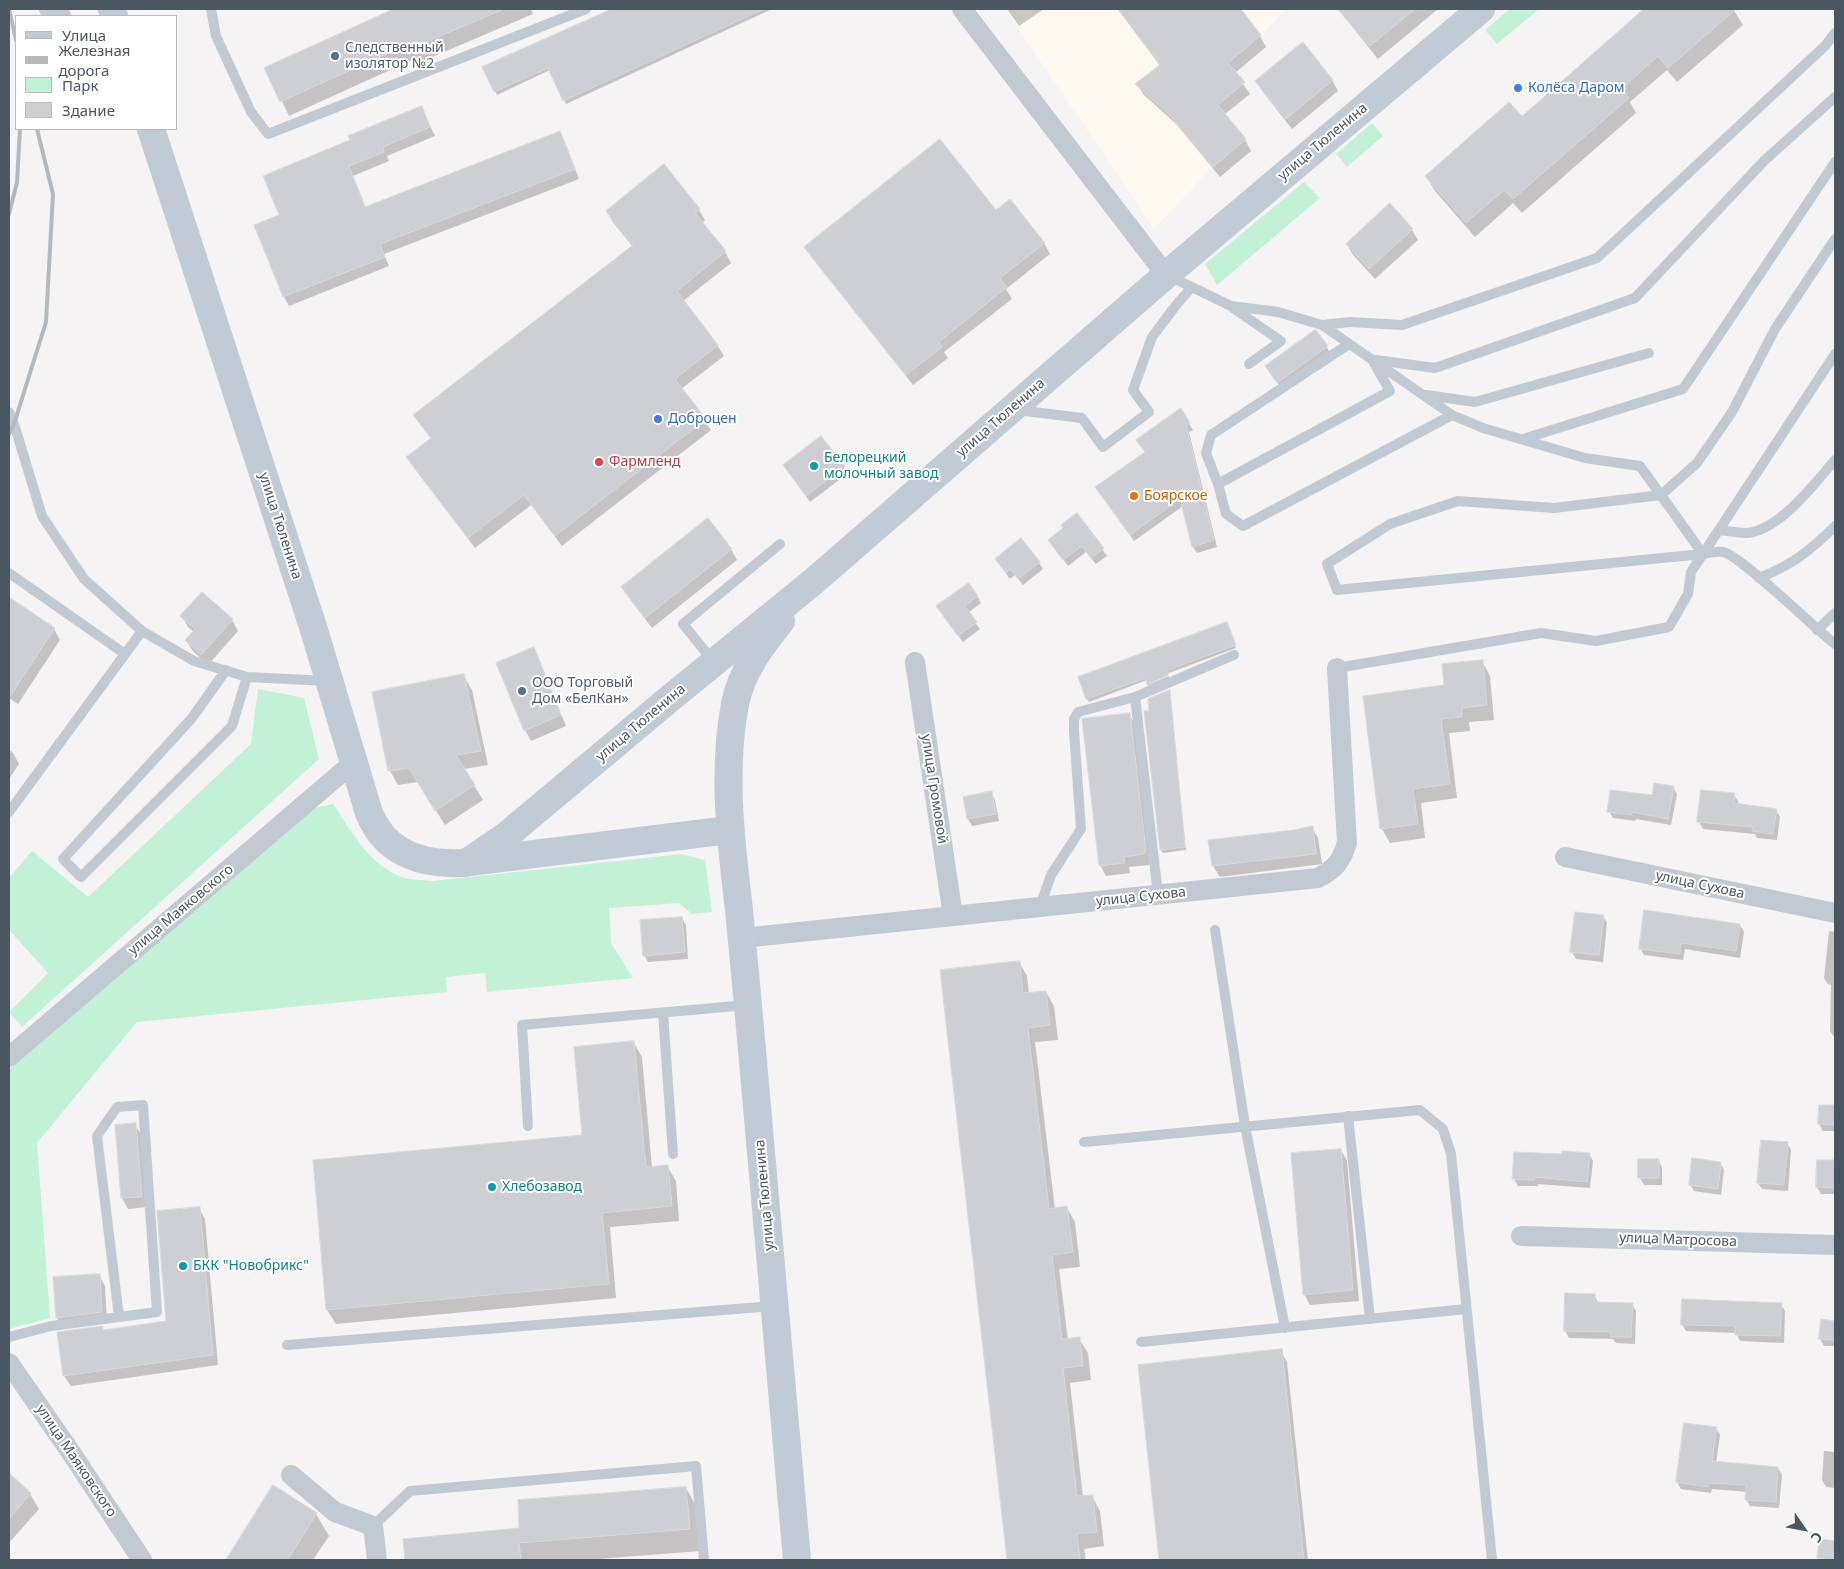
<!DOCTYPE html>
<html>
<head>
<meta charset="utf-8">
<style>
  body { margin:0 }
  #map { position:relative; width:1844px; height:1569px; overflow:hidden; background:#f5f3f3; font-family:"Noto Sans",sans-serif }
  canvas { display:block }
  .frame { position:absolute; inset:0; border:10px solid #4a5661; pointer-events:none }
  .legend { position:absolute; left:15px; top:15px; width:162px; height:115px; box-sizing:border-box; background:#fff; border:1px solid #b7bbc0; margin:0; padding:6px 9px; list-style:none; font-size:15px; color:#4a5661 }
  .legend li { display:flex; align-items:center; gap:10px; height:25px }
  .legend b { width:25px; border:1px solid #b7bbc0 }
  .north { position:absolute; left:1779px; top:1504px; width:50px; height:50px; -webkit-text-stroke:4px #fff; paint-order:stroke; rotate:123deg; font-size:14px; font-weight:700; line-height:20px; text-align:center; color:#4a5661 }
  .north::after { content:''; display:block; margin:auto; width:18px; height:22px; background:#4a5661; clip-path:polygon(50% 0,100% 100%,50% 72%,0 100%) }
</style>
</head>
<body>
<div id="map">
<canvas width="1844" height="1569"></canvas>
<div class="frame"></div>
<ul class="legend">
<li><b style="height:6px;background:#c1cbd6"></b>Улица</li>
<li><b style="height:6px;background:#b5b8bd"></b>Железная дорога</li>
<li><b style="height:14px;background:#c3f1d5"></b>Парк</li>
<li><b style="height:14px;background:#cdcfd5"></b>Здание</li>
</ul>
<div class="north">С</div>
</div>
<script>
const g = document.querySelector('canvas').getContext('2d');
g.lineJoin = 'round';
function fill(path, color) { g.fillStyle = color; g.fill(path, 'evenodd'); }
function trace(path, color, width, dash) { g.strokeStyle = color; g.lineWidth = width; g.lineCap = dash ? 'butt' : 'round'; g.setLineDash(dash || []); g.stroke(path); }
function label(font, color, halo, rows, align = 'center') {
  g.font = font + ' "Noto Sans",sans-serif'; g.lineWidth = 4; g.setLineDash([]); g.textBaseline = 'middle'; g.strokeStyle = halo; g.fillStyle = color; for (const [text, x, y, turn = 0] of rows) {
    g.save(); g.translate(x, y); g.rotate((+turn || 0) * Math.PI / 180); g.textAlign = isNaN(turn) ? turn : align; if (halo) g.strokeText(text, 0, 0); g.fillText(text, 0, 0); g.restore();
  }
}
fill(new Path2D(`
  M1005,9H1284L1285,11L1261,35L1168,113L1213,167L1154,229Z`), '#fdf9ef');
fill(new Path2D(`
  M1510,9H1539L1497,44L1485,30Z
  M1372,123L1383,136L1347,167L1336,154Z
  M1304,182L1320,198L1217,285L1205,264Z
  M258,689L304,698L319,759L22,1027L9,1012L48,973L9,930V878L32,851L88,897L251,744Z
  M333,804C352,832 370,867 405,878C414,880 424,880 433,881L681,854L705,860L712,912L692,914L679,903L609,908L611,943L633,978L487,992L485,973L446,977L447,992L137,1022L37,1143L50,1318L9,1329V1070L310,809Z`), '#c3f1d5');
fill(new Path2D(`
  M397,9H438L439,12L446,9H531L533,14L423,61L421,56L289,116L266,68Z
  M619,9H772L566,104L550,70L497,95L484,68Z
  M1007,9H1044L1019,26Z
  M1118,9H1239L1260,36L1266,47L1235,73L1250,94L1224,115L1245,140L1251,151L1220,177L1176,124L1143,94L1137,84L1160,66Z
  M1338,9H1438L1378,59Z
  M1646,9H1733L1743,25L1677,82L1667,70L1630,102L1636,113L1522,213L1513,203L1475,237L1435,191L1426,176L1522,118Z
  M1332,80L1338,91L1292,129L1263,92L1257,81Z
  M421,108L435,136L387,156L389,161L353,176L366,208L560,133L565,142L579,179L384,254L389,266L289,306L284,297L281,216L351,140Z
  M699,210L705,220L702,223L725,252L731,263L683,301L717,345L724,356L681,389L711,430L562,546L531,505L475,548L414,468L408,457L431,439L415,415L633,247L613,222L607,212Z
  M996,212L1044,243L1050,254L1006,289L1012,299L944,352L948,358L913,385L812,258L806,247Z
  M1412,230L1418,240L1375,279L1353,255L1347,244Z
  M1317,332L1331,354L1282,389L1270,373Z
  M1180,409L1193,430L1189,432L1217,547L1197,553L1193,547L1183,506L1134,541L1101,494L1146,453Z
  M784,466L844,467L847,474L810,502Z
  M1077,514L1107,556L1096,564L1086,552L1068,566L1049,540L1065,528Z
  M731,549L737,560L652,628L629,598L623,587Z
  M996,560L1039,563L1043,569L1023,585L1015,575L1010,579Z
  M977,596L981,603L968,613L980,629L963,642L942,614Z
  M9,599L54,629L60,640L18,704L9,698Z
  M182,616L232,620L238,631L208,665L193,651L186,641L194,632L188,627Z
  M1228,627L1236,648L1169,673L1148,683L1147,680L1089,702L1087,699L1080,678Z
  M533,649L539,660L566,726L531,741L525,730Z
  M1482,661L1490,676L1494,720L1469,722L1470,731L1449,733L1457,798L1421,803L1425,838L1390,843L1382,829L1445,686Z
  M463,675L472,690L488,765L464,769L483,800L445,825L418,782L398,785L390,771L373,693Z
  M1169,676V679L1149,687L1148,685Z
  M1169,691L1186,850L1163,853L1161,850L1150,712Z
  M1129,714L1135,725L1151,862H1149V865L1129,867L1130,873L1106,876L1100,865Z
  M9,750L13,753L19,764L9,779Z
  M1673,787L1677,794L1671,825L1636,819L1635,821L1613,818L1609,811L1653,796Z
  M991,793L995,800L999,821L972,826L968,819L964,798Z
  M1734,795L1738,801V804L1776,810L1780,817L1777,840L1757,838L1755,834L1703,829L1699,822Z
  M1312,827L1318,838L1322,864L1220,877L1213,866L1294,831Z
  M1603,916L1607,923L1603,962L1576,959L1572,952Z
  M682,918L686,925L688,959L648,962L644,955Z
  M1740,925L1744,932L1740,958L1685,949L1683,960L1644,955L1640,948Z
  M1829,931L1835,932V1038L1830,1031L1831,985L1828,984L1824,978Z
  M1019,962L1027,976L1029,994L1046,992L1054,1006L1058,1040L1035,1042L1055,1209L1067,1208L1075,1222L1080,1267L1059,1269L1068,1340L1079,1339L1088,1353L1091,1380L1070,1383L1083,1497L1092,1496L1100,1511L1104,1546L1084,1549L1086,1560H1008L942,971Z
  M634,1043L642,1057L652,1167L667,1166L676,1181L679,1221L610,1227L616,1298L336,1324L327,1310L583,1136Z
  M1820,1106L1835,1107V1131H1823L1819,1124Z
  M135,1125L142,1136L147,1207L128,1209L122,1198L116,1126Z
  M1787,1143L1791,1150L1788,1191L1762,1189L1758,1183Z
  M1341,1150L1347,1161L1359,1301L1310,1305L1304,1294Z
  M1589,1154L1593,1161L1590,1188L1538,1184V1186H1518L1514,1179L1563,1155Z
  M1640,1160H1658L1662,1167V1185H1644L1640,1178Z
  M1818,1161H1835V1194H1821L1817,1187Z
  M1720,1163L1724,1170L1721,1195L1694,1191L1690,1184Z
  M199,1208L205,1219L218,1365L71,1386L64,1376L102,1327L104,1331L167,1322Z
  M99,1275L105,1286L107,1323L64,1329L57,1318L55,1278Z
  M1594,1295L1598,1302L1632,1304L1636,1311L1635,1344L1616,1343L1613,1339L1569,1338L1565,1331Z
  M1781,1304L1785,1311L1784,1343L1740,1341L1736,1333L1686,1331L1682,1324Z
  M1822,1321L1835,1322V1346H1824L1820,1339Z
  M1281,1351L1287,1362L1308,1560H1160L1140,1366Z
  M1716,1428L1720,1435L1716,1463L1778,1468L1782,1475L1779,1508L1750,1506L1746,1499L1747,1492L1712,1489L1711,1493L1681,1489L1677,1482Z
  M1824,1451L1835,1452V1488L1826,1487L1822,1480Z
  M9,1475L30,1494L39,1509L9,1543Z
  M273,1487L316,1514L329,1536L313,1560H227Z
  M686,1488L698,1510L701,1551L584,1560H406L404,1540L520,1529Z
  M1821,1540L1835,1542V1560H1820L1819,1557Z`), '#0003');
const building = new Path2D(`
  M394,9H504L414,47L412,42L280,102L264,68Z
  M612,9H764L563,101L548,68L494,92L482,67Z
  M1118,9H1241L1261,35L1228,63L1245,82L1218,105L1246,139L1213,167L1168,113L1135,84L1160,65Z
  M1338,9H1415L1370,46Z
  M1644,9H1736L1668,68L1658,56L1621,89L1629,98L1513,199L1504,190L1466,223L1425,176L1509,102L1522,116Z
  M1303,42L1333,80L1286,119L1255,81Z
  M422,106L430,127L383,147L384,152L349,166L365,207L560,131L575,169L380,244L385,257L283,297L254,225L279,215L263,176L350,140L348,136Z
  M940,139L996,210L1010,199L1045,243L1000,278L1007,287L939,342L942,347L906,375L804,247Z
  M664,164L700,209L695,213L726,251L677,291L718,345L675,379L706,419L555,536L524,495L468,538L406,457L431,438L413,415L633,245L606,211Z
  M1390,203L1413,229L1369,269L1346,244Z
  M1315,330L1317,331L1328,346L1277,383L1265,366Z
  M1181,408L1190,423L1186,425L1214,540L1192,547L1180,499L1130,535L1095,487L1145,452L1136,440Z
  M821,436L845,466L806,496L783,465Z
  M1077,513L1104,548L1091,558L1082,546L1063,560L1048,540L1063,528L1061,525Z
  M708,518L732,549L645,618L621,587Z
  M1021,538L1040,562L1018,579L1010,569L1006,573L995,559Z
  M969,583L978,596L965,606L977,622L958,636L936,606Z
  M202,592L233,619L201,655L185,640L195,629L180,616Z
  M9,597L55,628L9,698Z
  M1227,622L1236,645L1168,670V675L1147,685L1146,678L1086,699L1078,677Z
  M534,647L561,715L524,731L496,663Z
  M1483,660L1487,705L1462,708V717L1441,719L1450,784L1413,789L1418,824L1380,829L1363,696L1444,685L1442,664Z
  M464,674L481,751L456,755L475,785L435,811L409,768L388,771L372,692Z
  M1170,690L1185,847L1160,850L1144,711H1149L1148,699Z
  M1130,713L1146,851L1144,852V854L1124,857L1125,863L1099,866L1082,719Z
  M1654,783L1674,786L1668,819L1632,812V815L1607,812L1610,790L1652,795Z
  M1701,790L1735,793L1734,803L1777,809L1773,834L1752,831L1753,827L1697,822Z
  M992,791L996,814L967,819L963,797Z
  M1313,826L1316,854L1212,866L1208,840L1294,830Z
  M1644,910L1740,924L1736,951L1681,943L1680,954L1639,949Z
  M1575,912L1604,915L1599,955L1570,952Z
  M682,917L685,952L643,956L640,920Z
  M1020,961L1023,993L1046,991L1050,1025L1028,1028L1049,1209L1067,1206L1073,1252L1052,1255L1062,1339L1080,1337L1083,1366L1063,1368L1077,1496L1093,1495L1097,1532L1077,1534L1080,1560H1007L940,970Z
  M634,1041L646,1167L668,1165L672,1206L602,1213L609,1284L326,1310L313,1160L582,1135L574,1047Z
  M1819,1105H1835V1125L1818,1124Z
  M136,1123L142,1197L121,1198L115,1125Z
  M1761,1140L1788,1142L1784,1185L1757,1183Z
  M1341,1149L1353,1290L1303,1295L1291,1153Z
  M1562,1151L1590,1153L1587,1182L1535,1177L1534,1180L1512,1179L1514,1152L1562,1154Z
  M1692,1158L1721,1162L1718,1189L1689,1185Z
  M1638,1159H1659V1178H1638Z
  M1817,1160H1835V1188L1816,1187Z
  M200,1207L213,1355L63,1376L57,1332L103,1326V1330L166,1321L157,1211Z
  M100,1274L102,1312L56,1318L53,1277Z
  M1565,1293L1595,1294V1302L1633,1303L1631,1337H1610L1611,1332L1564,1331Z
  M1682,1299L1782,1303L1780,1336L1735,1335V1326L1681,1325Z
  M1821,1319L1835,1321V1340L1819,1339Z
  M1282,1349L1304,1560H1159L1138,1365Z
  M1684,1423L1717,1427L1712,1461L1778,1467L1776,1502L1745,1500L1746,1485L1709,1483L1708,1487L1676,1482Z
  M9,1473L31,1493L9,1519Z
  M273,1485L317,1513L288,1560H226Z
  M686,1487L690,1529L519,1543L521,1560H405L403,1539L519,1528L518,1500Z
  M1820,1539L1835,1541V1560L1817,1558Z`);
fill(building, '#cdcfd5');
trace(building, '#d7d9de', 1);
trace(new Path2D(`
  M211,9L216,36L251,112L268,134L586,9
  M1169,276L1231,306L1278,312L1322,325L1452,415L1483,428L1585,458L1640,466L1703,554
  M1233,308L1281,341L1249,364
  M1322,325L1350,322L1402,325L1597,258L1825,46L1835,33
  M1376,360L1435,368L1635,298L1764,161L1835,97
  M1374,363L1390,391L1218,484L1226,514L1243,526L1452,415
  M1426,395L1475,402L1649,353
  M1017,410L1082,418L1103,447L1149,412L1133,390L1152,337L1177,304L1192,287
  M9,412L14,424L42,516L84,579L142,631L194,661L247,677L328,681
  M1523,439L1683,389L1835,162
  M1218,484L1206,453L1211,435L1349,344
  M1719,530C1728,531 1738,533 1747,533C1780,530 1814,484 1835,460
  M1703,554L1337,590L1327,564L1390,524L1458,501L1554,508L1661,495L1697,463L1732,412L1775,329L1835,239
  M1703,554L1835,354
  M9,573L125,654
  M1759,578C1792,565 1810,551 1835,526
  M1817,630L1835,613
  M713,661L683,624L780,544
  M1337,668L1541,633L1596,641L1669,627L1688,594L1691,572L1703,554C1709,553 1717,551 1723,552C1739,554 1815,629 1835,644
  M226,670L192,718L63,859L81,877L232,726L247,677
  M1135,697L1158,895
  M9,812L142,631
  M1040,907L1051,875L1081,829L1074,731V719L1078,712L1135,697L1234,655
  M1215,930L1245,1126L1285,1328
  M663,1013L673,1154
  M1348,1116L1370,1319
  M528,1126L522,1025L747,1005
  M1084,1142L1420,1110L1443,1129L1451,1154L1492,1560
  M9,1337L51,1326L157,1312L143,1105L117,1107L97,1136L119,1317
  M1141,1342L1466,1309
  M287,1345L773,1306
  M373,1526L410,1491L696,1466L704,1560`), '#c1cad2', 10);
trace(new Path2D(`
  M49,9L61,16
  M962,9L1166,275
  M915,662L953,916
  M1565,857L1835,913
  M742,938L1318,878C1335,869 1341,862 1347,843L1337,668
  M9,1057L354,762
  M1521,1236L1835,1245
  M9,1363L72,1454L142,1560
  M291,1475L335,1512L373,1526L377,1560`), '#c1cad2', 20);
trace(new Path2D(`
  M112,9L114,16
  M151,129L314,630L369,813C385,853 422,865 461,863L729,830
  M781,621C761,646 741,672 735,704C722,773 731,841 739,910C742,942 745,973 748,1005C764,1190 780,1375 797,1560
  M466,863L507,835L668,700L814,581L1166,275L1481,9`), '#c1cbd6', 28);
trace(new Path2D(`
  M9,9L16,40
  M9,214L17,182L20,129
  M9,434L14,424L46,322L53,194L37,129`), '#b5b8bd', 4);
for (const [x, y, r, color] of [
  [335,56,5,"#5c6f8a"],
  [1518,88,5,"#3f7fe0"],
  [658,419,5,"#3f7fe0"],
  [599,462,5,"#e0444e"],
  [814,466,5,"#0f9aa8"],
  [1134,496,5,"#e8710a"],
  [522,691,5,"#5c6f8a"],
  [492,1187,5,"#0f9aa8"],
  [183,1266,5,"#0f9aa8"]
]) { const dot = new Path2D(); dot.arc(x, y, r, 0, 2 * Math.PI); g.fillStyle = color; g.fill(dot); trace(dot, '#fff', 2); }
label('14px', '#4e5e75', '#fff', [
  ["Следственный",345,48],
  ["изолятор №2",345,64],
  ["ООО Торговый",532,683],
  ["Дом «БелКан»",532,699]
], 'left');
label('14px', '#366cbe', '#fff', [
  ["Колёса Даром",1528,88],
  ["Доброцен",668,419]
], 'left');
label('14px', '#4a5661', '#fff', [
  ["улица Тюленина",1323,142,-40],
  ["улица Тюленина",1001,418,-41],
  ["улица Тюленина",280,526,72],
  ["улица Тюленина",641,723,-40],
  ["улица Громовой",934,789,81],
  ["улица Сухова",1700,885,12],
  ["улица Сухова",1141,897,-6],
  ["улица Маяковского",181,910,-40],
  ["улица Тюленина",765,1195,-95],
  ["улица Матросова",1678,1240,2],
  ["улица Маяковского",76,1461,56]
]);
label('14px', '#0d838f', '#fff', [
  ["Белорецкий",824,458],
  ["молочный завод",824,474],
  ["Хлебозавод",502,1187],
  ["БКК \"Новобрикс\"",193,1266]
], 'left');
label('14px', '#be3a42', '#fff', [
  ["Фармленд",609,462]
], 'left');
label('14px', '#c56008', '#fff', [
  ["Боярское",1144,496]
], 'left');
</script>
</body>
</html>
